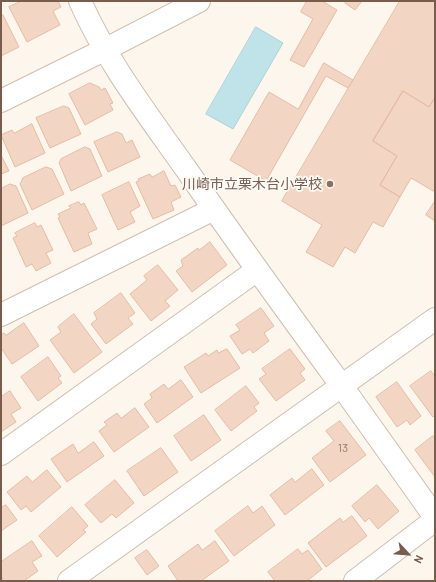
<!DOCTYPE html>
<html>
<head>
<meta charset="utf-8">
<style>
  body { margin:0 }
  #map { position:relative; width:436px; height:582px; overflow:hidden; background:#fdf6ec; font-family:Barlow,sans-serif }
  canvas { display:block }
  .frame { position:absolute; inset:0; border:2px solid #7a5c4d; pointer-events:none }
  .north { position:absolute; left:388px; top:534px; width:40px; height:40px; -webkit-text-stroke:3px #fffaf3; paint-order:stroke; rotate:116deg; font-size:11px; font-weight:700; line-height:16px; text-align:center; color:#7a5c4d }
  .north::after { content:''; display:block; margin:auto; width:14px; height:18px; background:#7a5c4d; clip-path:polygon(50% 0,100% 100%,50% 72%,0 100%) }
</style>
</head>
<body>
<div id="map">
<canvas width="436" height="582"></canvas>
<div class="frame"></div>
<div class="north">N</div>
</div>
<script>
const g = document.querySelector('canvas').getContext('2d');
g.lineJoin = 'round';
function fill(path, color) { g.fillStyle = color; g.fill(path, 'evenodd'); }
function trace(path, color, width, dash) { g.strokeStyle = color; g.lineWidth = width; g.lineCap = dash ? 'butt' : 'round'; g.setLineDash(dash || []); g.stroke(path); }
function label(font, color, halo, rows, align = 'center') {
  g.font = font + ' Barlow,"Noto Sans JP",sans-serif'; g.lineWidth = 3.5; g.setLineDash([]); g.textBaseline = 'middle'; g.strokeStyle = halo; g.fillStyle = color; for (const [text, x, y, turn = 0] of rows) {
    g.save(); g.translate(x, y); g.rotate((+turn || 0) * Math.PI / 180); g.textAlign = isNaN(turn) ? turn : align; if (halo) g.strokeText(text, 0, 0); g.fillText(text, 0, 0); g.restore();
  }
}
const water = new Path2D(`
  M256,27L283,43L233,129L206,114Z`);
fill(water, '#bfe3e8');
trace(water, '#a5d3da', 1);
const building = new Path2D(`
  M22,1H58L61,7L53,11L60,25L27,42L9,7Z
  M307,1H322L337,10L304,67L290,60L313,19L301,12Z
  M347,1H362L355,10L345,3Z
  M400,1H435V97L429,107L403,91L373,141L397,156L380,185L400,197L383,227L373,222L355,253L345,247L333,267L306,252L322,225L282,201Z
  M3,15L19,47L1,56V16Z
  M324,63L353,80L348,88L326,76L266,181L230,160L269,92L298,109Z
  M90,83L99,87L101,90L105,88L113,103L110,104L113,110L85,125L69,94Z
  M403,91L429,107L435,97V192L411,178L400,197L380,185L397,156L373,141Z
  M64,106L69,108L81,134L50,148L36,118Z
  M32,124L45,153L15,167L1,135L12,130L14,133Z
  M117,132L122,134L126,143L132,140L140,157L108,172L94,142Z
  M85,147L90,149L102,176L71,191L59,163L61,159Z
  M1,155L9,171L1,174Z
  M46,167L52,169L64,194L32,210L20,184L23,178Z
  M164,171L171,186L175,185L181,197L171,202L174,210L153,219L136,182L139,181L138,179L150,174L152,177Z
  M129,182L140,206L130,212L135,222L118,230L102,195Z
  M10,184L16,186L28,213L1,226V189Z
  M435,201V221L426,215Z
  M79,202L81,205L84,203L97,229L88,233L92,244L74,252L58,218L60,217L58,214L71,208L69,206Z
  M35,223L37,227L41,225L53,250L46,253L51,263L36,271L32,264L26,267L13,238L17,236L15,233Z
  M210,242L227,265L192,292L176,271L183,266L181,260L198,248L199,250Z
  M158,265L178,290L165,301L170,306L151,321L130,294L147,280L144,276Z
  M121,293L135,313L128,318L133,324L106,344L91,324L97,319L94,313Z
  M261,308L274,326L264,333L269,341L253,353L250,349L242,354L230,336L240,330L236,325Z
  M74,314L102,352L74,373L50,340L61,332L58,327Z
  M24,323L39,346L12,364L1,348V335L4,333L6,335Z
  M227,349L240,368L201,393L184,367L206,353L208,356L217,350L218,353Z
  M290,349L305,369L300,373L305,380L276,401L259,379L266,374L262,369Z
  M48,357L61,376L58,378L62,383L38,401L21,377Z
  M431,371L435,376V416L433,417L410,386Z
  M181,380L193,397L157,423L144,404L152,398L150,394L164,384L168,389Z
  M397,382L421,416L410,425L407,420L397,427L376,397Z
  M246,386L259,403L254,407L257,411L231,431L215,410Z
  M10,391L21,408L11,414L16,422L1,432V397Z
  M135,408L149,427L114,452L99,431L107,425L104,422L117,413L121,418Z
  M204,415L221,440L191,461L174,436Z
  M340,421L366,455L330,482L312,458L334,441L326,431Z
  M433,436L435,439V477L415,450Z
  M94,442L104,456L67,482L51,459L73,444L78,453Z
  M161,448L178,472L144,496L127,471Z
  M312,469L324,485L285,515L270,495L292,478L295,482Z
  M47,470L61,487L31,512L26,506L21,510L7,492L27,476L32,482Z
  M115,480L134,503L116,518L112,514L101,523L85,505Z
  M377,485L399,511L378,529L369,518L365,522L352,506Z
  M6,505L17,520L1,531V508Z
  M248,506L253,513L262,506L275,525L234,556L215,531Z
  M72,507L88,526L83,530L86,532L57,557L39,536Z
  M352,516L367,536L326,567L308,543L340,518L343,522Z
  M32,541L42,556L32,562L38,571L24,581H4L1,576V562Z
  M215,541L229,561L201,581H178L168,566L198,544L202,550Z
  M298,549L302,554L308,550L322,569L307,581H275L268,572Z
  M147,550L159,566L147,575L135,558Z`);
fill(building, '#f3d5c3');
trace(building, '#e6bba3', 1);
const minor = new Path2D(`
  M1,315L214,209
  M341,385L435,517
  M1,454L257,270
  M355,581L435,520`);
const tertiary = new Path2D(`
  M80,1C107,62 148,115 186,169C237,242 289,314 341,385
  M1,101L104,50L199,1
  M69,581L435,319`);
trace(minor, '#d1beb0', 24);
trace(tertiary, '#d1beb0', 24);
trace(minor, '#fff', 22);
trace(tertiary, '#fff', 22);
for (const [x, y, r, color] of [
  [330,184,4,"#8d6e63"]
]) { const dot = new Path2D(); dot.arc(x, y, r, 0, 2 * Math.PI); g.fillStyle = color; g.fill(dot); trace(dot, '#fffaf3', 1.5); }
label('12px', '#987a6a', null, [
  ["13",343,448]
]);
label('14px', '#785e54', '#fffaf3', [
  ["川崎市立栗木台小学校",322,184]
], 'right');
</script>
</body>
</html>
